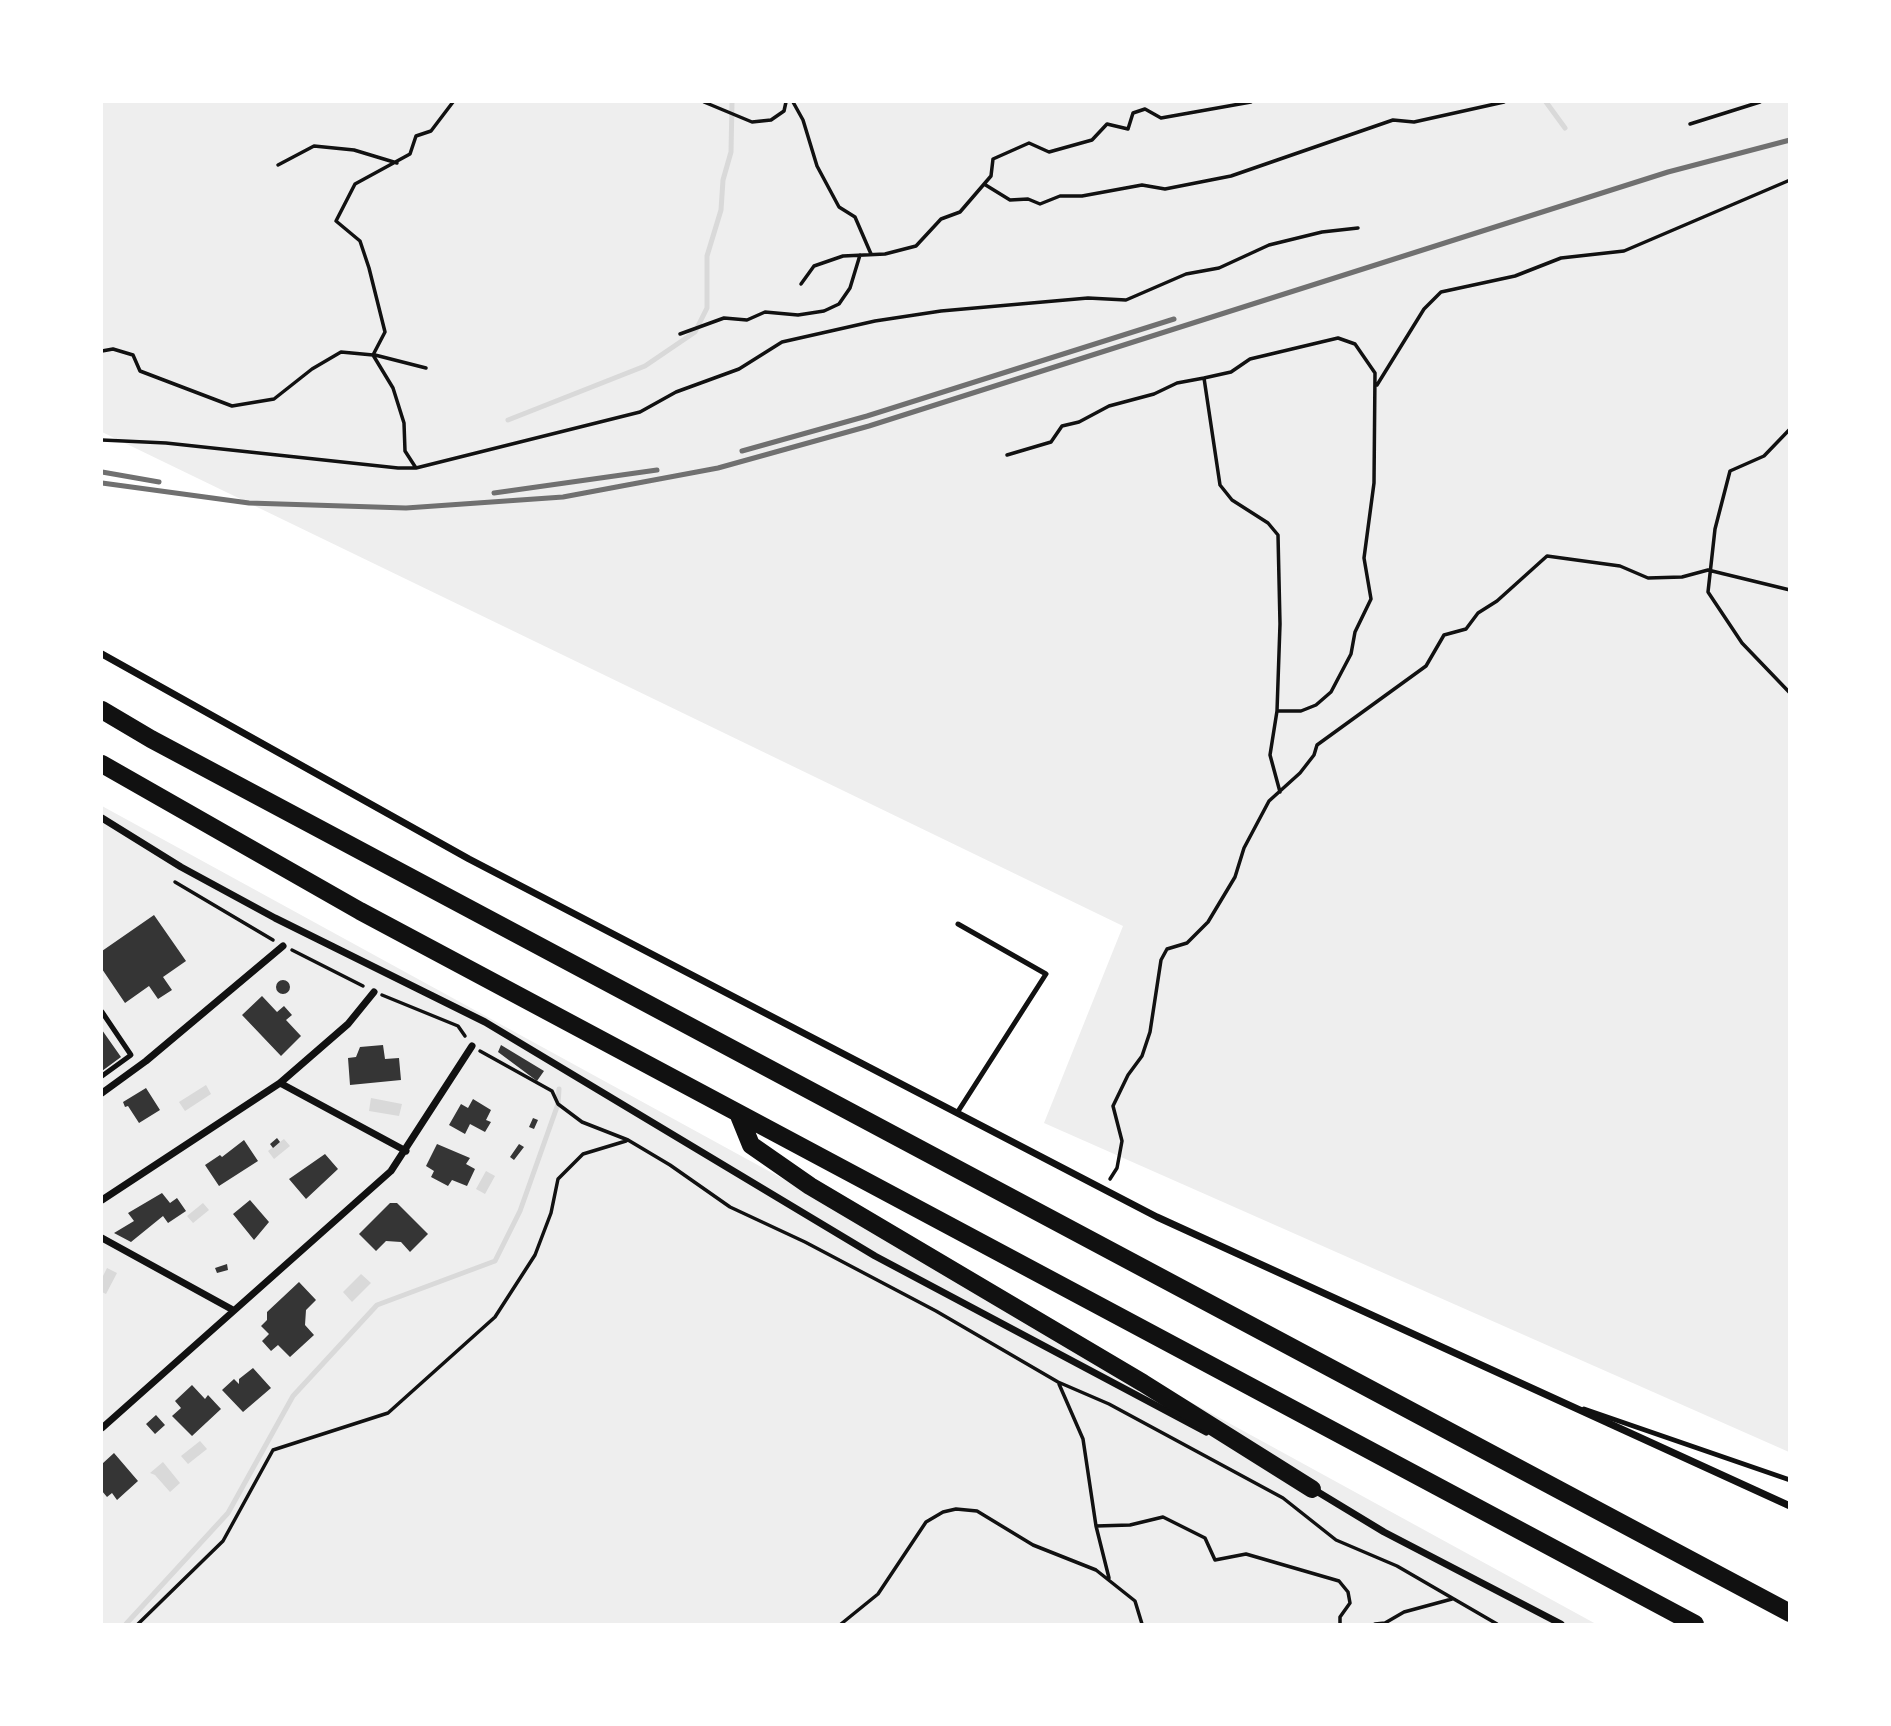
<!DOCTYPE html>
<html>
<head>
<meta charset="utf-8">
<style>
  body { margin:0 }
  #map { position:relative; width:1891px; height:1726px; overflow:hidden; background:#fff; font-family:"Fira Sans Condensed",sans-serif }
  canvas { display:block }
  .frame { position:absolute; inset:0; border:103px solid #fff; pointer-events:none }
</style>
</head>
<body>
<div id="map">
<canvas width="1891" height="1726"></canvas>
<div class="frame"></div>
</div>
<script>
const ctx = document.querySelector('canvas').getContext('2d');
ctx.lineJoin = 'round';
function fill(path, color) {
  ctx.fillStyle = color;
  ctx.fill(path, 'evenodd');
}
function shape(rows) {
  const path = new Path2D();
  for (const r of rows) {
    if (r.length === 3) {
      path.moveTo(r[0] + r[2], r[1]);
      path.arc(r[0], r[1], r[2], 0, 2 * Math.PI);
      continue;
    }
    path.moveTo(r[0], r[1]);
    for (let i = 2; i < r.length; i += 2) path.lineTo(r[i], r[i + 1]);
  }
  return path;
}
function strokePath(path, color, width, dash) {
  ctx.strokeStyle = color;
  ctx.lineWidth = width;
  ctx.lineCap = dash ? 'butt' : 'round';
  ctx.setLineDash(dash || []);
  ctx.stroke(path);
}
const green = shape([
  [102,102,1789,102,1789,1452,1044,1123,1123,926,102,432],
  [102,806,1596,1624,102,1624]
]);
const water = shape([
  [206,1085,211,1094,185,1111,179,1102],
  [371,1098,402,1104,399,1116,369,1111],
  [284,1139,290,1146,274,1159,268,1151],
  [486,1171,495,1176,485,1194,476,1189],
  [203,1203,209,1210,193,1223,187,1216],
  [107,1268,117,1273,106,1294,102,1292,102,1278],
  [361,1274,371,1283,352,1302,343,1292],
  [200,1441,207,1449,188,1464,181,1456],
  [163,1462,180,1483,170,1492,155,1475,150,1473]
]);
const stream = shape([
  [1546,102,1565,128],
  [508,420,645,366,695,332,707,308,707,256,721,210,723,180,731,152,732,102],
  [126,1624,228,1513,293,1396,377,1305,495,1261,520,1211,558,1104,559,1089]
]);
const building = shape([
  [154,915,186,961,163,977,172,990,158,999,149,986,125,1003,102,969,102,951],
  [283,987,7],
  [262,996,277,1012,284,1006,292,1015,286,1020,301,1036,281,1056,242,1015],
  [102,1030,121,1057,102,1071],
  [383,1045,385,1059,399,1058,401,1080,350,1085,348,1058,356,1057,360,1047],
  [501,1045,544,1071,537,1081,498,1052],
  [146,1088,160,1110,139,1123,128,1106,125,1107,123,1102],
  [473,1099,491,1110,486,1120,491,1122,485,1132,470,1124,465,1134,449,1125,461,1104,468,1108],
  [533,1118,538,1120,534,1129,529,1127],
  [277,1138,280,1142,273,1148,270,1144],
  [244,1140,258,1161,219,1186,205,1165,220,1155,222,1157],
  [437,1144,470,1158,466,1164,475,1169,467,1186,452,1180,448,1186,431,1177,434,1171,426,1166],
  [519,1144,524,1147,514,1160,510,1157],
  [325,1154,338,1169,306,1199,289,1179],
  [162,1193,170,1203,177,1198,186,1211,168,1223,163,1216,131,1242,114,1233,134,1221,128,1213],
  [250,1200,269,1222,254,1240,233,1214],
  [390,1203,397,1203,428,1234,410,1252,401,1242,386,1241,376,1251,359,1234],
  [227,1264,228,1270,217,1273,215,1268],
  [299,1282,316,1300,306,1310,305,1325,314,1335,290,1357,278,1345,271,1351,262,1341,269,1334,261,1326,267,1320,267,1312],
  [253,1368,271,1388,243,1412,222,1390,234,1379,239,1384,239,1379],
  [192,1385,205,1399,208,1395,221,1409,192,1436,172,1416,181,1408,175,1401],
  [156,1415,165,1425,155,1434,146,1424],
  [114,1453,138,1481,117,1500,112,1493,107,1497,102,1491,102,1464]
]);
const path = shape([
  [704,102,752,122,771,120,784,111,786,102],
  [793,102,803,120,817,166,839,207,855,217,871,254],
  [1690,124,1760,102],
  [278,165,314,146,354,150,397,163],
  [984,184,1010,200,1028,199,1040,204,1060,196,1082,196,1142,185,1165,189,1231,176,1393,120,1414,122,1504,102],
  [801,284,814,266,843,256,885,254,916,246,941,219,960,212,991,176,993,159,1029,143,1049,152,1092,140,1107,124,1128,129,1133,113,1145,109,1161,118,1251,102],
  [680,334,724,318,747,320,765,312,798,315,824,311,839,304,850,288,860,255],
  [102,351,113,349,133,355,140,371,232,406,274,399,312,369,341,352,373,355,385,332,369,268,360,241,336,221,355,184,410,154,416,136,431,131,453,102],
  [373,355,393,388,404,423,405,451,416,468],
  [375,355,426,368],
  [1377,385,1424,309,1441,292,1515,276,1561,258,1624,251,1790,180],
  [1790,429,1764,456,1730,471,1715,529,1708,592,1742,643,1790,693],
  [102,440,166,443,398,468,416,468,640,412,676,392,739,369,782,342,875,321,941,311,1088,298,1126,300,1186,274,1219,268,1269,245,1322,232,1358,228],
  [1007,455,1051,442,1062,426,1079,422,1109,406,1154,394,1177,383,1204,378],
  [1277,711,1301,711,1316,705,1331,692,1351,654,1355,632,1371,599,1364,558,1374,483,1375,373,1355,344,1338,338,1250,359,1231,372,1204,378,1220,485,1232,500,1268,523,1278,535,1280,624,1277,711,1270,755,1280,792],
  [175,882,273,940],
  [292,950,363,986],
  [382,995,458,1026,465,1036],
  [480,1051,552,1091,558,1104,582,1122,628,1140,670,1165,730,1207,805,1242,936,1311,1058,1382,1109,1404,1283,1498,1336,1540,1397,1566,1497,1624],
  [1110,1179,1117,1168,1122,1141,1113,1106,1128,1075,1142,1056,1150,1032,1161,960,1167,949,1187,943,1208,922,1235,877,1244,848,1269,801,1300,773,1314,755,1317,745,1426,666,1444,635,1466,629,1478,613,1497,601,1547,556,1620,566,1648,578,1682,577,1708,570,1790,590],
  [1059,1384,1083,1439,1096,1526,1109,1578],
  [1096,1526,1130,1525,1163,1517,1205,1538,1215,1560,1246,1554,1339,1581,1348,1592,1350,1603,1340,1617,1340,1624],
  [138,1624,223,1541,273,1450,388,1413,495,1317,535,1255,551,1213,558,1179,583,1154,626,1141],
  [841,1624,878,1594,926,1522,943,1512,956,1509,977,1511,1033,1545,1096,1570,1135,1601,1142,1624],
  [1375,1624,1385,1623,1404,1612,1452,1599]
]);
const service = shape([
  [102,1012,131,1055,102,1076],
  [957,1113,1046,974,958,924],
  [1584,1409,1790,1480]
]);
const minor = shape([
  [102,654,469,859,1157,1217,1790,1506],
  [102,818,181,867,275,918,485,1022,875,1256,1206,1432],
  [280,1083,406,1151],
  [102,1093,146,1061,283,946],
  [102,1200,280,1083,348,1024,374,992],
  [102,1238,233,1310],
  [102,1428,391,1171,472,1046],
  [1313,1489,1384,1532,1561,1624]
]);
const motorway = shape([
  [102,710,151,739,1790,1613],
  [102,764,360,911,1695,1624],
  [738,1113,751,1145,810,1186,1143,1383,1312,1489]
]);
const rail = shape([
  [742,451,867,416,1174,319],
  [102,472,159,482],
  [102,483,249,503,406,508,563,497,718,468,869,426,1668,172,1790,140],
  [494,493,657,470]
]);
fill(green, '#eee');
fill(water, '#d9d9d9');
strokePath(stream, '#d9d9d9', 5);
fill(building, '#353535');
strokePath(path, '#111', 3.5);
strokePath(service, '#111', 5);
strokePath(minor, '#111', 7);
strokePath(motorway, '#111', 18);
strokePath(rail, '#707070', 5);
</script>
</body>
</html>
